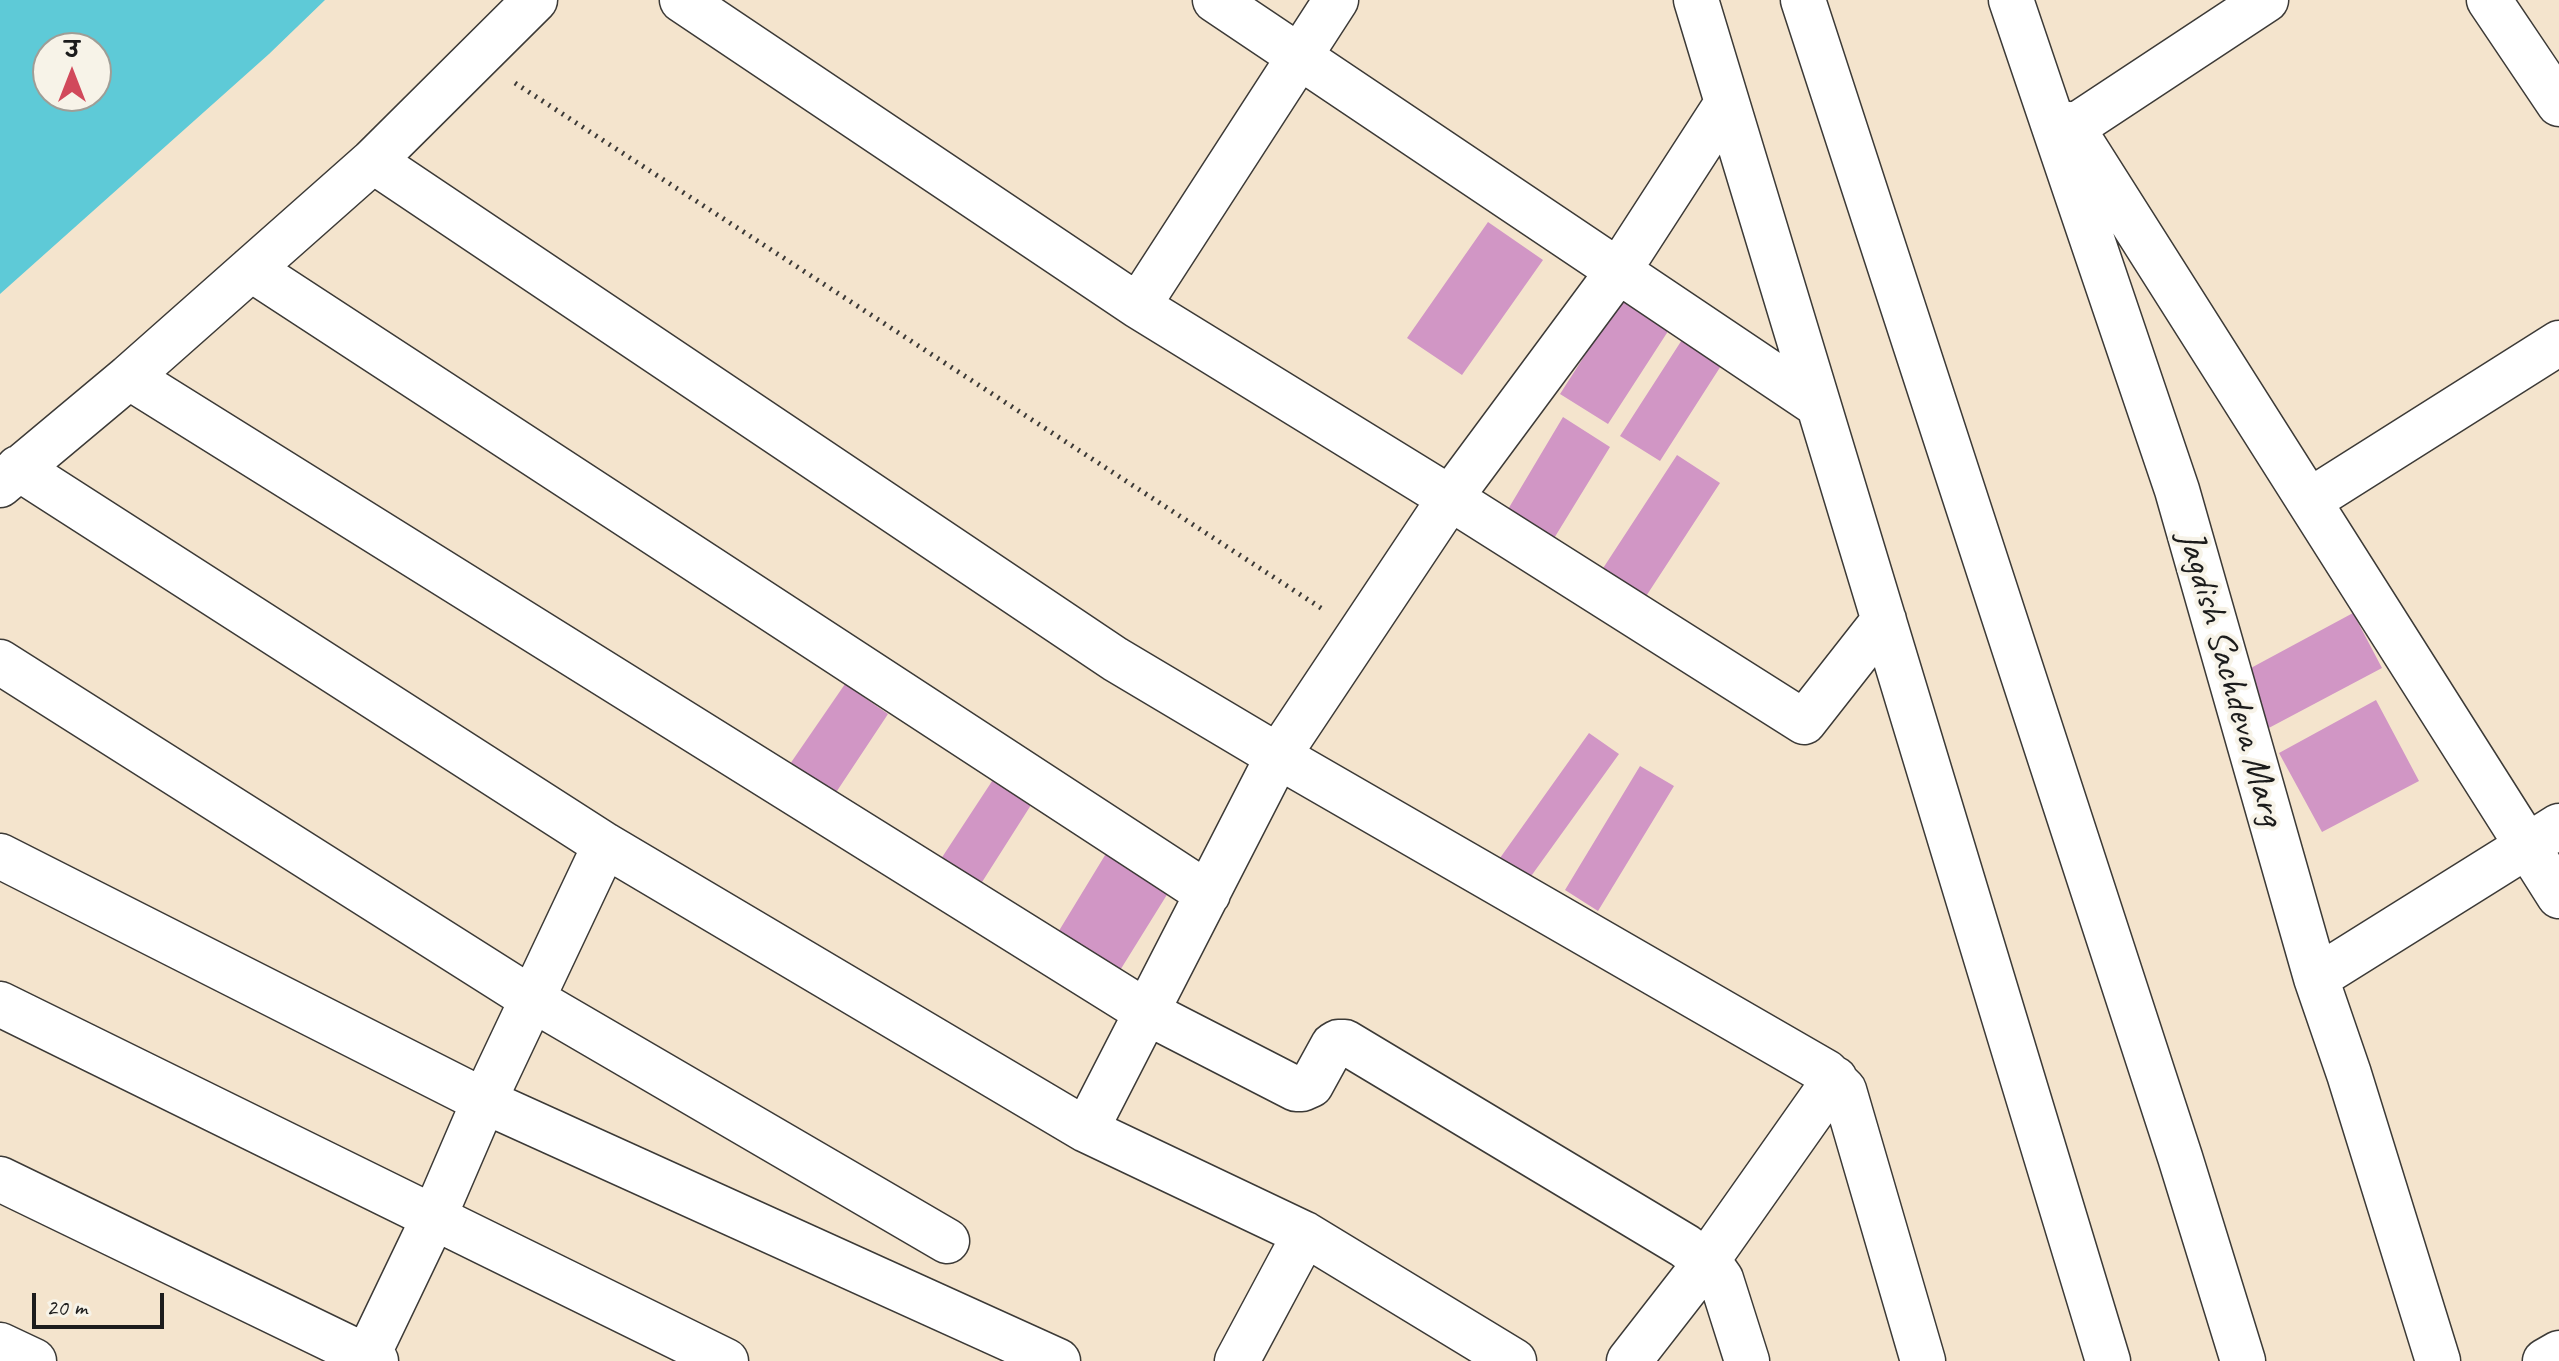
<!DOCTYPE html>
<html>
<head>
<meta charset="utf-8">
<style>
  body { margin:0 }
  #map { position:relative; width:2559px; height:1361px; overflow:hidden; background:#f4e4cd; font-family:Caveat,"Playpen Sans Deva",sans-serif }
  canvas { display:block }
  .north { position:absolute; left:32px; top:32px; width:80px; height:80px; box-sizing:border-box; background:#f7f3e8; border:2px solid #9f9d96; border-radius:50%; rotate:0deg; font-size:22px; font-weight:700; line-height:32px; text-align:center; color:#1c1c1c }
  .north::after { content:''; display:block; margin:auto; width:28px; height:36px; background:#d1495b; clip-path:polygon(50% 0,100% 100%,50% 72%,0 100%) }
  .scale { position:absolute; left:32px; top:1293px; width:132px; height:36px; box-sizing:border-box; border:4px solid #1c1c1c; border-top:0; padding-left:10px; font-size:24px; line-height:28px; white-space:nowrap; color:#1c1c1c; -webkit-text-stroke:6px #f7f3e8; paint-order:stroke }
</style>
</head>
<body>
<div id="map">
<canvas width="2559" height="1361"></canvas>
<div class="north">उ</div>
<div class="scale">20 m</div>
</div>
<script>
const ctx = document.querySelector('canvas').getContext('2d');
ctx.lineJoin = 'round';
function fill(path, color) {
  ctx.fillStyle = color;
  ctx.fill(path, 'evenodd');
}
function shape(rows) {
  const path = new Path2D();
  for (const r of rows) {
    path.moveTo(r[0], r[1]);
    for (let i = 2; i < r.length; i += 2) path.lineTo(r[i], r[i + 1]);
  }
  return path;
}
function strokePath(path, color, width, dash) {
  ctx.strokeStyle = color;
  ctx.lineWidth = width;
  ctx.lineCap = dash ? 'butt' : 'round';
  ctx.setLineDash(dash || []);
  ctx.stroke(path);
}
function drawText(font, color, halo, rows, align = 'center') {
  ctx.font = font + ' Caveat,sans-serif';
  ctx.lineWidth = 8;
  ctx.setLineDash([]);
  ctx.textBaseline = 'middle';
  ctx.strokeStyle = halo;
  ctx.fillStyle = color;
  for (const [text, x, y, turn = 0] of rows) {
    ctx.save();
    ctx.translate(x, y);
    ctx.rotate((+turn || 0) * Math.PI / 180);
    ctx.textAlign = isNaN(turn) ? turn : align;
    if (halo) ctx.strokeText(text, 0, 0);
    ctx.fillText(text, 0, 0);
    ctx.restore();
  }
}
const water = shape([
  [0,0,325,0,269,54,0,294],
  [48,48,96,48,96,96,48,96]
]);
const building = shape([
  [1488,222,1543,260,1462,375,1407,338],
  [1626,291,1674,322,1608,424,1560,394],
  [1687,332,1726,358,1660,461,1620,436],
  [1563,417,1610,447,1553,540,1507,511],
  [1677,455,1720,483,1639,607,1596,579],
  [2353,613,2382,668,2265,730,2236,676],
  [845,684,888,714,835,794,790,764],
  [2376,700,2419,781,2322,832,2279,753],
  [1589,733,1619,754,1529,879,1500,858],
  [1640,766,1674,786,1598,911,1565,890],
  [1000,769,1038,794,977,890,937,865],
  [1110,847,1173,885,1119,972,1057,934]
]);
const path = shape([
  [515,83,1324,610]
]);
const minor = shape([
  [682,0,1138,306,1450,498,1804,722,1884,620],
  [1215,0,1818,405],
  [1696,0,2108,1361],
  [1803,0,2180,1157,2243,1361],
  [2011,0,2177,490,2316,978,2349,1074,2438,1361],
  [2489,0,2559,104],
  [2070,124,2559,896],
  [2072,128,2266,0],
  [373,161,535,0],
  [251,269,1208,894],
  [1138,306,1336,0],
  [129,377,1148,1013,1296,1089,1302,1089,1311,1085,1333,1045,1338,1042,1345,1042,1685,1246,1714,1269,1721,1279,1747,1361],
  [18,468,605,845,1086,1130,1305,1234,1514,1361],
  [0,485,129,377,373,161,1115,659,1278,756,1826,1072,1844,1090,1923,1361],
  [2309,501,2559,343],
  [0,662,532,999,947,1241],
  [0,856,484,1101,1058,1361],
  [2316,978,2559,826],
  [0,1004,726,1361],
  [1086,1130,1278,756,1450,498,1619,270,1727,103],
  [0,1179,376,1361],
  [0,1345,34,1361],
  [365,1361,434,1217,484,1101,605,845],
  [1237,1361,1305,1234],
  [1629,1361,1706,1262,1835,1079],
  [2545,1361,2559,1353]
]);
const streetNames = [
  ["Jagdish Sachdeva Marg",2230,678,74]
];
fill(water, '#5ecad7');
fill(building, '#d196c5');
strokePath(minor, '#3c3a37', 47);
strokePath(path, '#3c3a37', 5, [2, 6]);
strokePath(minor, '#fff', 44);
drawText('38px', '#1c1c1c', '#f7f3e8', streetNames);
</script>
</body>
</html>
